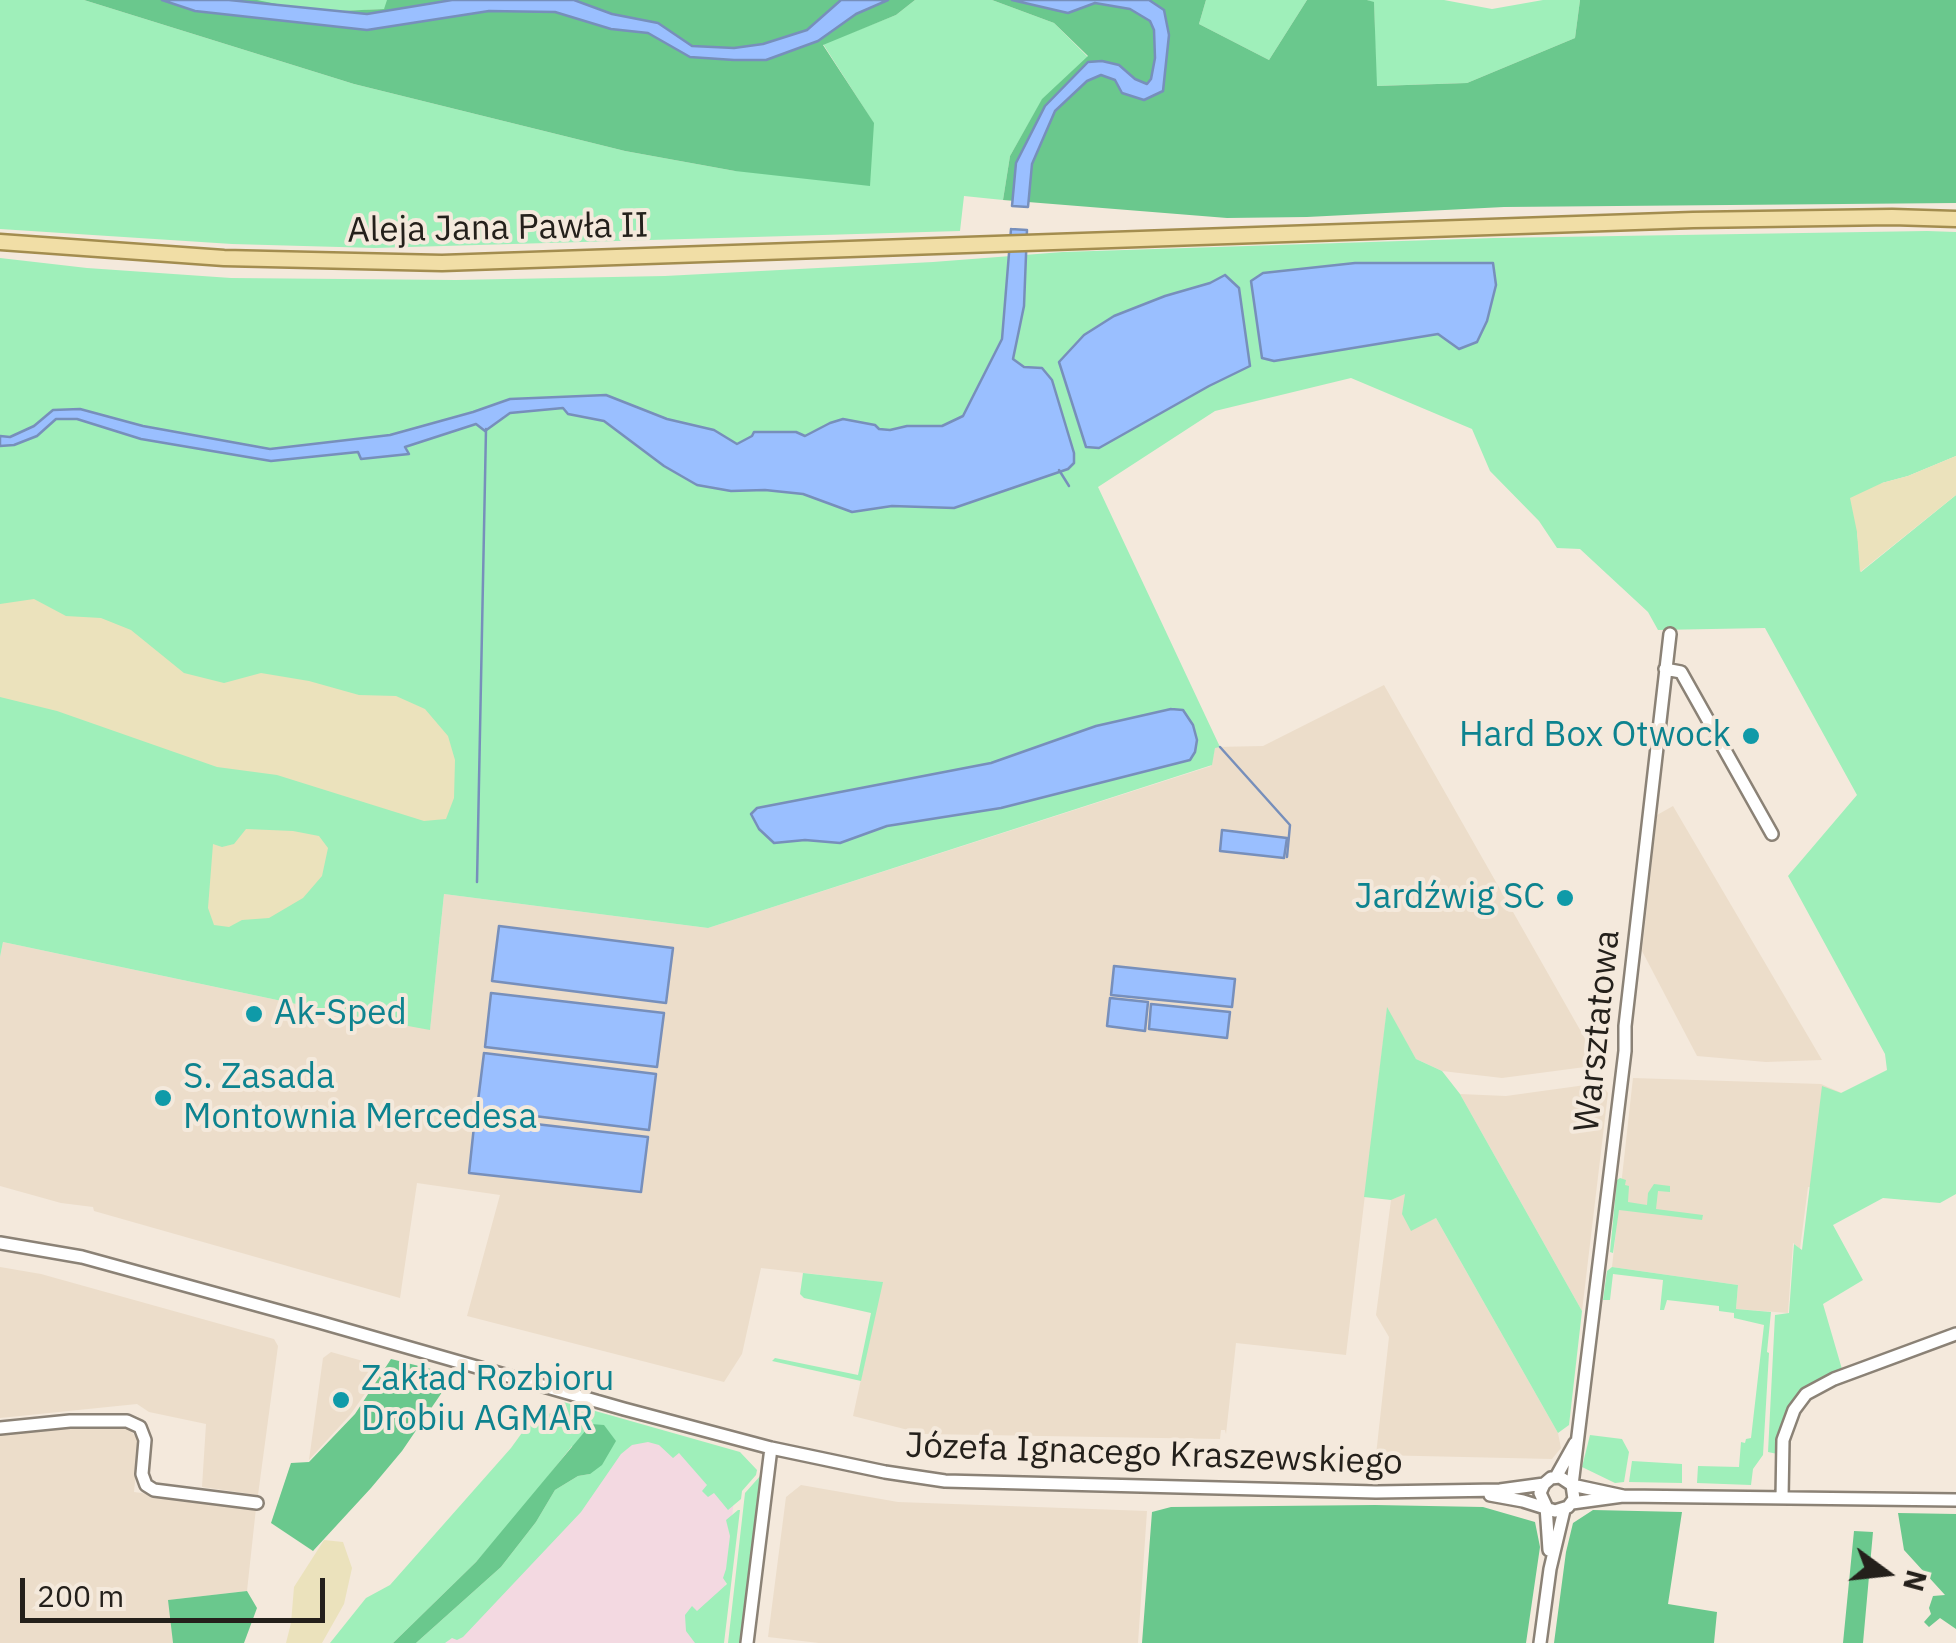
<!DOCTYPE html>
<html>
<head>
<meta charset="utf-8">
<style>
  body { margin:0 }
  #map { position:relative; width:1956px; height:1643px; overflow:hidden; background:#f4e9dc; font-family:"IBM Plex Sans",sans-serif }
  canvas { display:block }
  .north { position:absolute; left:1836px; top:1523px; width:100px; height:100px; -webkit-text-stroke:8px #f4e9dc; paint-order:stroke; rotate:105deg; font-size:28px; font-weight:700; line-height:40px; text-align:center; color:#24201b }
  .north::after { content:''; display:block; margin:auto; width:35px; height:45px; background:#24201b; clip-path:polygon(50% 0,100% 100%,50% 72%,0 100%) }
  .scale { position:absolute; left:20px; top:1578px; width:305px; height:45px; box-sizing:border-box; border:5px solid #24201b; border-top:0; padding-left:12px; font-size:30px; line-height:35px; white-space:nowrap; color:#24201b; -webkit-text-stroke:8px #f4e9dc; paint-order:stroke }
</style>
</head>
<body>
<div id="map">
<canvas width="1956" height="1643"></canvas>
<div class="north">N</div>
<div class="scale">200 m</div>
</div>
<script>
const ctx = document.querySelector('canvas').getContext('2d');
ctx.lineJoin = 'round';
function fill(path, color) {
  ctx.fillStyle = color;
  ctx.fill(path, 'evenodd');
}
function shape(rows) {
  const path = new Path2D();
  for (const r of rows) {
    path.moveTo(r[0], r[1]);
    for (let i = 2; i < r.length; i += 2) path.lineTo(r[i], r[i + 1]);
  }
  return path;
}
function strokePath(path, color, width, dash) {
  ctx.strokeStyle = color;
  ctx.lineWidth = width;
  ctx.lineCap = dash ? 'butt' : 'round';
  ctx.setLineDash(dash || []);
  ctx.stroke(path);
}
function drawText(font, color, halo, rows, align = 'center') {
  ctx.font = font + ' "IBM Plex Sans",sans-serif';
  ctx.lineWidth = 8;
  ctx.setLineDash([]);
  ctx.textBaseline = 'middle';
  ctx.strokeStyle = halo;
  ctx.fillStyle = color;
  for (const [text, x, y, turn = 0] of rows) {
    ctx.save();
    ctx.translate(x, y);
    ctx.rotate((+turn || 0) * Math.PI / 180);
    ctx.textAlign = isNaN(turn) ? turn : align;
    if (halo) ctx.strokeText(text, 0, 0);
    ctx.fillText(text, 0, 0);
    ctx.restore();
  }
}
const commercial = shape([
  [646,1433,735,1487,720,1643,445,1643,630,1435]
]);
const built = shape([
  [1384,685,1600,1065,1502,1078,1442,1071,1416,1059,1387,1009,1346,1355,1236,1343,1226,1434,1225,1430,1221,1430,1220,1439,924,1434,853,1416,882,1282,761,1268,742,1354,724,1382,467,1316,500,1195,417,1183,400,1298,94,1211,93,1207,61,1203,0,1186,0,957,3,942,348,1015,430,1029,444,894,708,928,1211,766,1215,747,1263,746],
  [1673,806,1822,1060,1766,1062,1697,1056,1642,951,1657,815],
  [1633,1078,1821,1084,1895,1116,1906,1200,1808,1187,1800,1249,1793,1243,1788,1313,1736,1309,1738,1285,1612,1267],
  [1600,1083,1608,1093,1582,1311,1460,1094,1506,1096],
  [1406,1193,1411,1230,1436,1218,1558,1433,1561,1448,1552,1459,1376,1455,1389,1337,1376,1315,1391,1200],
  [0,1267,41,1274,274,1339,278,1346,258,1495,202,1487,206,1424,149,1412,137,1404,0,1418],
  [331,1352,384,1367,350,1415,309,1460,323,1358],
  [126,1425,139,1441,134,1492,256,1508,247,1591,169,1600,173,1643,0,1643,0,1435,34,1430],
  [801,1485,898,1502,1147,1511,1138,1643,819,1643,768,1637,786,1497]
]);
const green = shape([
  [0,0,84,0,354,84,625,151,735,171,873,122,823,44,896,15,915,0,992,0,1054,23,1088,57,1042,100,1010,156,1003,200,964,196,960,231,375,248,232,244,0,229],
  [253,0,392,0,384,9,306,13],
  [1206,0,1307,0,1269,60,1199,24],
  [1367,0,1444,0,1492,9,1543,0,1580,0,1575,38,1467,83,1376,86,1374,3],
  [1927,231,1956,232,1956,456,1908,476,1882,483,1857,531,1861,572,1956,495,1956,1194,1940,1203,1883,1198,1833,1225,1863,1280,1823,1304,1844,1376,1806,1394,1782,1455,1768,1452,1775,1315,1789,1313,1794,1244,1802,1250,1822,1086,1841,1093,1887,1070,1885,1054,1788,876,1857,795,1765,628,1658,630,1648,612,1580,549,1557,548,1539,521,1490,471,1472,429,1351,378,1215,411,1098,487,1220,747,1215,748,1212,765,708,928,444,894,430,1030,348,1015,3,942,0,957,0,258,87,268,231,278,456,280,665,276,933,262,1063,252,1494,238],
  [1387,1007,1416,1059,1442,1071,1460,1094,1582,1311,1569,1425,1558,1433,1436,1218,1411,1231,1402,1214,1405,1194,1391,1200,1364,1197],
  [1620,1178,1626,1180,1625,1185,1629,1186,1628,1202,1647,1205,1648,1193,1654,1184,1670,1186,1670,1192,1658,1191,1656,1209,1703,1215,1702,1220,1619,1210,1613,1253,1610,1252,1617,1180],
  [1612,1267,1738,1285,1736,1309,1771,1312,1767,1352,1769,1353,1763,1455,1753,1469,1751,1485,1697,1483,1698,1466,1739,1467,1741,1442,1745,1443,1746,1439,1751,1438,1764,1325,1734,1318,1734,1313,1719,1311,1719,1306,1667,1300,1664,1310,1660,1310,1663,1280,1613,1274,1610,1300,1603,1300,1607,1271],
  [803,1273,883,1282,861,1381,772,1361,775,1358,858,1375,871,1313,804,1298,800,1294],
  [560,1401,740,1452,757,1470,756,1475,742,1491,741,1499,728,1510,714,1493,708,1497,702,1491,707,1485,679,1453,673,1458,659,1445,648,1442,632,1445,621,1454,581,1512,463,1637,457,1640,452,1638,445,1643,416,1643,501,1567,536,1522,555,1490,578,1476,590,1474,572,1446,520,1512,476,1562,393,1643,330,1643,366,1598,390,1585,511,1448,537,1412,555,1414],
  [1590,1435,1622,1439,1629,1452,1624,1482,1615,1483,1582,1467],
  [1632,1461,1682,1464,1682,1483,1629,1482],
  [761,1475,763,1477,742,1640,741,1643,728,1643,745,1493],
  [738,1510,740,1510,724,1643,695,1643,686,1631,685,1615,692,1606,697,1611,727,1584,723,1578,726,1569,730,1536,726,1520]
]);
const forest = shape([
  [84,0,257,0,317,12,384,9,387,0,915,0,896,15,823,45,874,123,870,186,735,171,625,151,354,84],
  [992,0,1206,0,1199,24,1269,60,1307,0,1367,0,1374,2,1377,86,1467,83,1575,38,1580,0,1956,0,1956,203,1504,207,1307,217,1227,218,1003,200,1010,156,1042,99,1088,56,1054,23],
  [391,1359,439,1371,437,1383,447,1385,402,1451,371,1488,313,1551,271,1523,291,1463,309,1462,355,1414],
  [591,1424,604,1425,616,1441,602,1465,590,1474,578,1476,555,1490,536,1522,501,1567,416,1643,393,1643,476,1562],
  [1375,1505,1483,1507,1535,1522,1540,1547,1526,1643,1142,1643,1152,1512,1171,1507],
  [1593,1510,1682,1512,1668,1604,1717,1612,1714,1643,1554,1643,1566,1552,1573,1523],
  [1898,1513,1956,1514,1956,1629,1940,1618,1929,1627,1924,1622,1931,1614,1929,1608,1933,1596,1945,1595,1904,1550],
  [1854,1531,1873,1532,1863,1643,1843,1643],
  [247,1591,257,1608,244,1643,173,1643,168,1600]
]);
const sand = shape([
  [1956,456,1956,495,1860,572,1857,532,1850,498,1882,483,1908,476],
  [34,599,66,616,101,618,131,630,184,673,224,683,261,673,309,681,359,695,396,696,425,709,448,736,455,760,454,798,446,819,424,821,277,775,217,767,57,711,0,697,0,604],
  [246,829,293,831,319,836,328,848,322,876,303,898,269,918,242,920,229,927,214,925,208,908,213,844,222,847,234,844],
  [324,1540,343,1542,352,1568,344,1604,322,1643,286,1643,291,1623,294,1587]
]);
const water = shape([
  [162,0,229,0,367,14,452,0,574,0,612,14,658,23,692,46,734,48,763,44,807,30,841,0,888,0,856,14,818,41,766,60,734,60,690,57,648,33,611,29,555,12,489,11,367,30,195,11,162,0],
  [1012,0,1149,0,1164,10,1169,35,1163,91,1144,100,1122,93,1115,80,1101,75,1087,81,1055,111,1032,164,1028,207,1012,206,1016,163,1045,106,1088,62,1102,61,1119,65,1135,79,1147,84,1151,79,1155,58,1154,30,1150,21,1130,9,1095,3,1068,13,1012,0],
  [1011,229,1027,230,1024,306,1013,359,1024,367,1042,368,1052,380,1074,453,1074,463,1068,469,954,508,892,506,852,512,803,494,765,490,731,491,697,485,664,466,604,421,568,414,563,408,510,413,485,431,476,424,405,447,409,454,361,459,358,452,271,461,141,439,77,419,56,419,37,436,14,445,0,446,0,436,10,437,34,426,53,410,80,409,143,426,270,449,390,435,473,412,510,399,606,395,667,419,714,430,737,444,752,436,754,432,796,432,805,436,830,423,843,419,875,425,879,429,890,430,907,426,942,426,963,416,1002,339,1011,229],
  [1355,263,1493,263,1496,285,1487,321,1477,342,1459,349,1438,334,1274,361,1262,358,1251,281,1263,273,1355,263],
  [1225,275,1239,288,1250,366,1209,386,1099,448,1086,447,1059,362,1084,335,1114,316,1165,296,1210,283,1225,275],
  [1171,709,1183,710,1193,725,1197,740,1195,752,1190,760,1001,808,887,826,840,843,805,840,774,843,759,829,751,814,757,808,991,763,1096,726,1171,709],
  [1222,830,1287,838,1284,858,1220,851,1222,830],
  [499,926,673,948,666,1003,492,981,499,926],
  [1114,966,1235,979,1232,1007,1111,995,1114,966],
  [491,993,664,1013,657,1067,485,1047,491,993],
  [1110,998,1148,1002,1145,1031,1107,1026,1110,998],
  [1151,1004,1230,1012,1227,1038,1149,1029,1151,1004],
  [484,1053,656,1074,649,1130,477,1109,484,1053],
  [475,1117,648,1137,641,1192,469,1173,475,1117]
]);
const stream = shape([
  [1059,470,1069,486],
  [1220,747,1290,825,1287,857],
  [477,882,486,429]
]);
const minor = shape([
  [1665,669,1681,672,1772,834],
  [0,1243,82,1257,319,1322,624,1409,771,1448,885,1472,945,1481,1376,1492,1500,1490,1544,1484,1551,1478,1560,1477,1572,1485,1623,1496],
  [0,1428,70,1421,127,1421,140,1427,145,1440,142,1474,146,1485,154,1490,257,1503],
  [1556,1477,1575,1443],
  [1544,1484,1540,1493,1546,1506,1549,1550],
  [1490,1495,1523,1501,1555,1511,1568,1507,1574,1499,1572,1485,1625,1051,1625,1026,1670,634],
  [1782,1498,1783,1440,1794,1410,1806,1394,1834,1379,1956,1334],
  [1572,1503,1623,1496,1956,1500],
  [747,1643,771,1448],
  [1540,1643,1550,1569,1564,1510]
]);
const major = shape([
  [0,242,224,258,442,263,1693,220,1892,217,1956,219]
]);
const markers = [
  [1751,736,10,"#0f9aa8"],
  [1565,898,10,"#0f9aa8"],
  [254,1014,10,"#0f9aa8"],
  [163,1098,10,"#0f9aa8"],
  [341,1400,10,"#0f9aa8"]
];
const streetNames = [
  ["Aleja Jana Pawła II",498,229,-1],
  ["Warsztatowa",1598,1031,-84],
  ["Józefa Ignacego Kraszewskiego",1154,1455,2]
];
const cultureNames = [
  ["Hard Box Otwock",1731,736,"right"],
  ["Jardźwig SC",1545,898,"right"],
  ["Ak-Sped",274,1014],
  ["S. Zasada",183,1078],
  ["Montownia Mercedesa",183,1118],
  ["Zakład Rozbioru",361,1380],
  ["Drobiu AGMAR",361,1420]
];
fill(commercial, '#f3d9e1');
fill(built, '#ecddca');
fill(green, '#9fefba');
fill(forest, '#6ac88d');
fill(sand, '#ebe2bc');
fill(water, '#9abfff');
strokePath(water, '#778fbb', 2.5);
strokePath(stream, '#778fbb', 2.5);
strokePath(minor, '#8b8276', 16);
strokePath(major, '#a38d4f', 19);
strokePath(minor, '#fff', 11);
strokePath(major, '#f1dea6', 14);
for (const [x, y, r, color] of markers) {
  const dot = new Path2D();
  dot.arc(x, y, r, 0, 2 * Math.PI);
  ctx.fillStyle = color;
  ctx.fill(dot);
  strokePath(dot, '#f4e9dc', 4);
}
drawText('35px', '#24201b', '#f4e9dc', streetNames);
drawText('35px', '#0d838f', '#f4e9dc', cultureNames, 'left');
</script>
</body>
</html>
